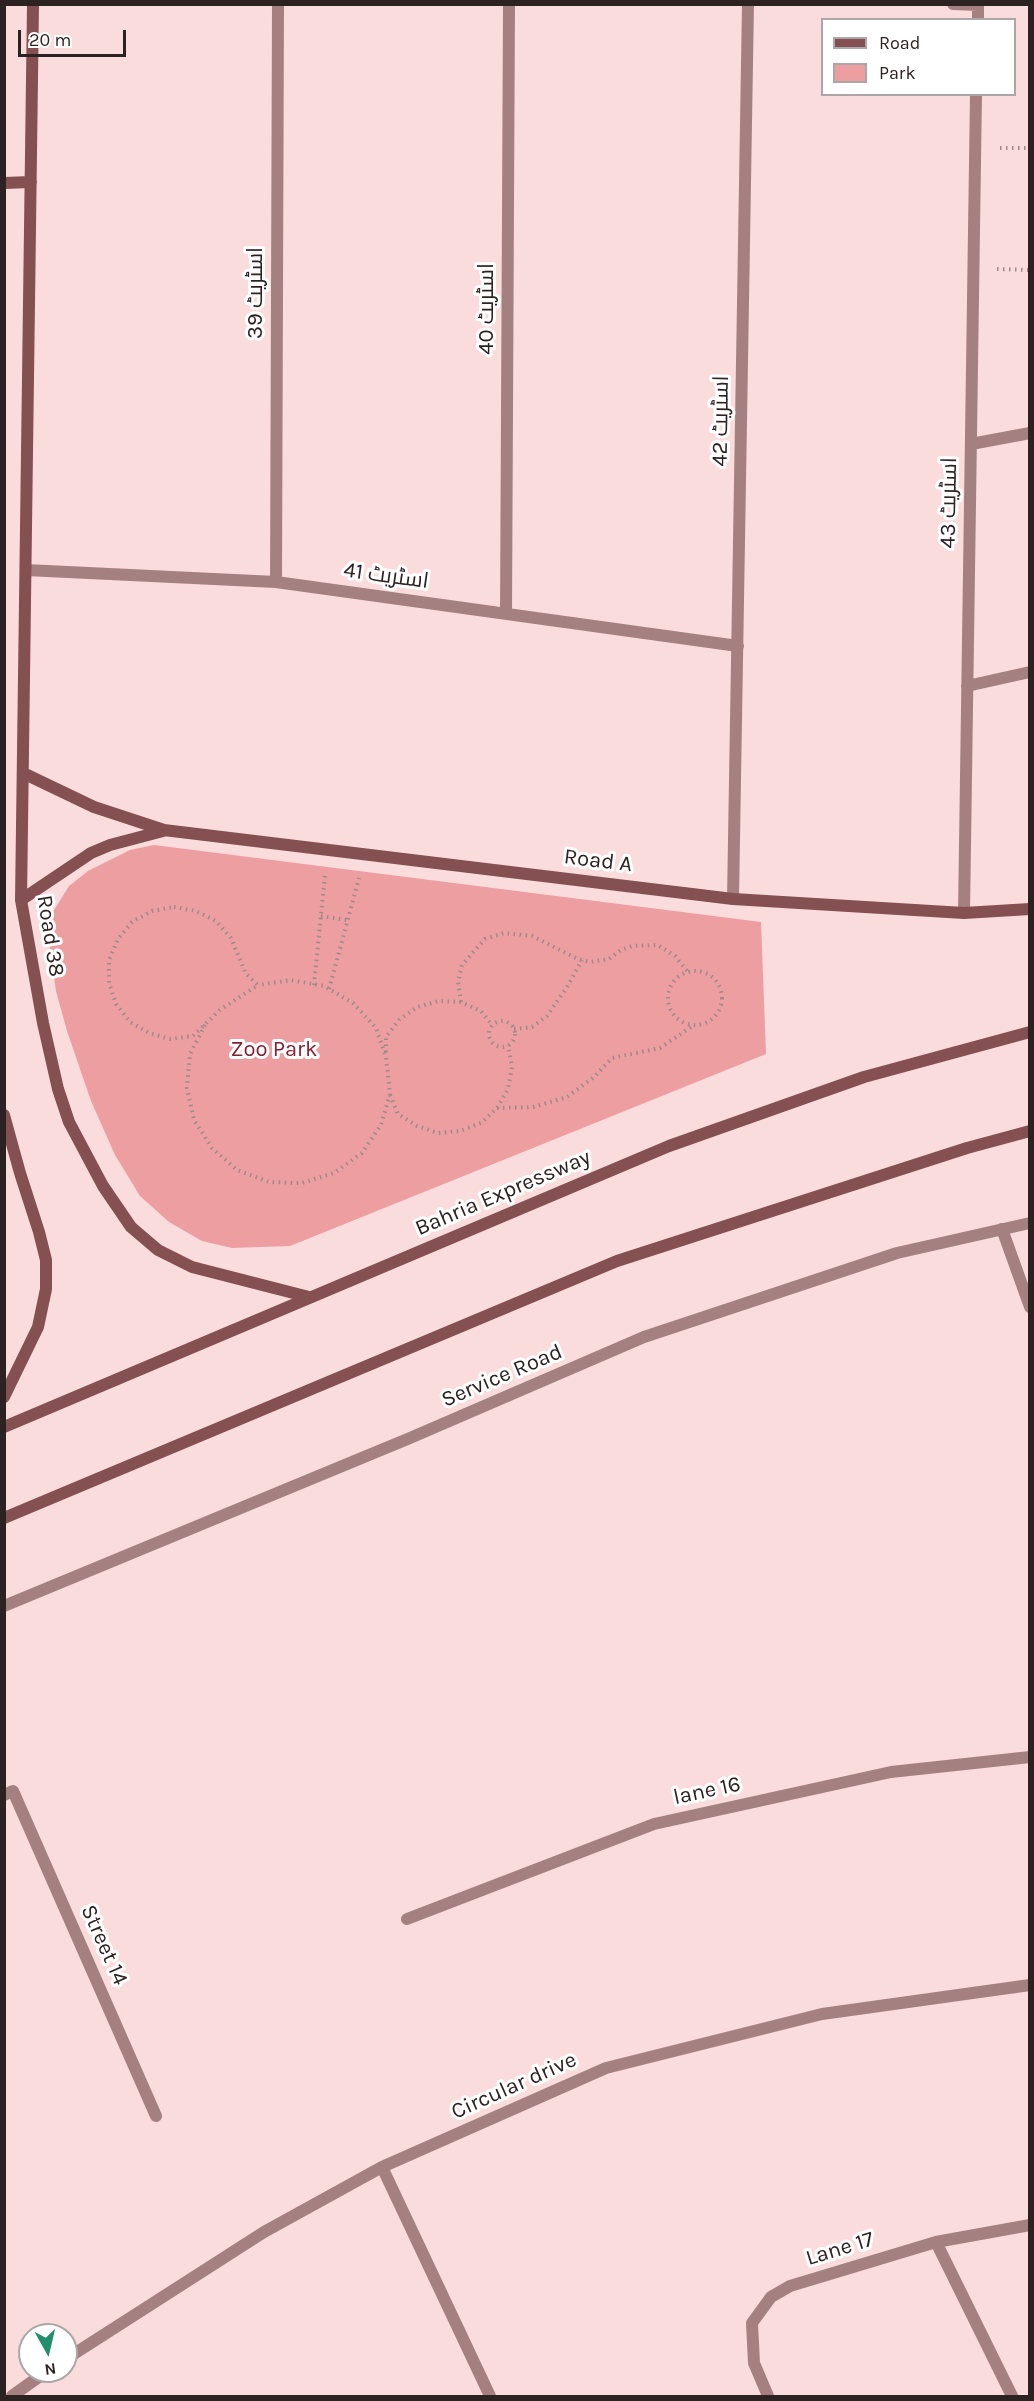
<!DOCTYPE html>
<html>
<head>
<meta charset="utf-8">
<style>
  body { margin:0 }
  #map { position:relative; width:1034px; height:2401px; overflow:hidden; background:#fbdcdc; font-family:Karla,sans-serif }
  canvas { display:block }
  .frame { position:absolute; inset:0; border:6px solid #2d2222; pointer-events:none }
  .legend { position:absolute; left:821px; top:18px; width:195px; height:78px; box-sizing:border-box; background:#fff; border:2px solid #aba7a7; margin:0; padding:8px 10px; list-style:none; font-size:18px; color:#2d2222 }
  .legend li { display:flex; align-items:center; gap:12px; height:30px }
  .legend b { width:30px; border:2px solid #aba7a7 }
  .north { position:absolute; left:18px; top:2323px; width:60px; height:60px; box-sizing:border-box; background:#fff; border:2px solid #aba7a7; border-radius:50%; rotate:172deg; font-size:16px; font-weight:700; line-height:24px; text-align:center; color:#2d2222 }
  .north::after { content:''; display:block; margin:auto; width:21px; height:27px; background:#228e6c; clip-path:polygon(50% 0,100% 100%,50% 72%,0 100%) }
  .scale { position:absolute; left:18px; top:30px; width:108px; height:27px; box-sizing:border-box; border:3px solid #2d2222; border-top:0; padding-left:8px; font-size:18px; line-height:21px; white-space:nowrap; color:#2d2222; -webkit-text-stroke:4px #fff; paint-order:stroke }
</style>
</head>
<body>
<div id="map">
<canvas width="1034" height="2401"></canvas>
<div class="frame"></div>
<ul class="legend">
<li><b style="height:8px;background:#845052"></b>Road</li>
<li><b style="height:16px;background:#ed9ea1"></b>Park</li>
</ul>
<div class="north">N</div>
<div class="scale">20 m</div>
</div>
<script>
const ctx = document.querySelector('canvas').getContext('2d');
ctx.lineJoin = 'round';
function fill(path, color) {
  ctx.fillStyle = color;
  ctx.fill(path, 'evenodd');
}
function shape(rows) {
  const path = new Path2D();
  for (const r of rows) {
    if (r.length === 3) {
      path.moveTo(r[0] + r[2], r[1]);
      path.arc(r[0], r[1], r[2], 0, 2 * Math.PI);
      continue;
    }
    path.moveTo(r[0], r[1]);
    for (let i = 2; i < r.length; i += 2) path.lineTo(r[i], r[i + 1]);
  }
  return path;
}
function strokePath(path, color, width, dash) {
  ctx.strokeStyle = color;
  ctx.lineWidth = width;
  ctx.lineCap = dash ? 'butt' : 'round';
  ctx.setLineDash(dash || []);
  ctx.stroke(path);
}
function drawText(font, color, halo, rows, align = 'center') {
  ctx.font = font + ' Karla,Cairo,sans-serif';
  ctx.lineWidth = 6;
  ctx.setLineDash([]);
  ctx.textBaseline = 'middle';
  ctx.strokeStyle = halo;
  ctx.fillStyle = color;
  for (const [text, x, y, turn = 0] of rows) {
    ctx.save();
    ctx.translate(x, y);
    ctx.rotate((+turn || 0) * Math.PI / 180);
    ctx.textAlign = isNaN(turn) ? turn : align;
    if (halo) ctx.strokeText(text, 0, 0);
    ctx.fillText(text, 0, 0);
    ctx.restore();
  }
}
const green = shape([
  [154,845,761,922,766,1054,290,1246,232,1248,202,1241,169,1222,140,1196,115,1155,91,1101,67,1031,56,991,50,951,49,918,69,886,88,871,130,850]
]);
const path = shape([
  [1000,148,1030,148],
  [997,269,1030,270],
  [174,907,196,911,216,921,231,938,246,974,258,985,220,1010,193,1036,170,1039,149,1033,130,1022,116,1004,109,983,109,960,118,939,132,922,152,911,174,907],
  [321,916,347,920],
  [695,998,27],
  [314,985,325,875],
  [329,989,359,878],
  [461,1002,458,982,462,965,485,939,504,933,532,936,578,959,590,962,609,959,621,950,632,946,658,945,675,956,688,972],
  [502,1034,13],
  [205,1025,190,1054,187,1088,194,1120,212,1148,237,1170,269,1182,302,1183,334,1173,362,1153,381,1125,390,1094,386,1057,376,1028,353,1003,324,986,291,980,258,985],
  [514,1029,532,1027,547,1016,567,987,582,960],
  [386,1052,386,1037,399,1020,417,1007,439,1001,461,1002,481,1011,492,1025],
  [390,1095,398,1114,417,1126,438,1133,460,1131,481,1123,497,1108,508,1089,512,1067,508,1045],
  [497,1108,533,1107,567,1097,594,1077,612,1058,660,1048,694,1025]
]);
const service = shape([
  [4,1606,410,1438,644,1337,897,1253,1030,1223]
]);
const minor = shape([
  [953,4,978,5],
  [978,20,978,4],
  [971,444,1030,433],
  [26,570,276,582,738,646],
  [276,582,278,4],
  [506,613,509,4],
  [967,686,1030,672],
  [733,899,748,4],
  [964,913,976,94],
  [1002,1229,1030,1307],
  [4,1795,13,1791,156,2116],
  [407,1919,654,1824,891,1772,1030,1757],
  [382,2167,490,2396],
  [936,2242,1012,2396],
  [66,2359,264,2232,382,2167,606,2068,822,2014,1030,1985],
  [12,2396,47,2371],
  [768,2396,754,2363,752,2323,771,2297,790,2286,936,2242,1030,2225]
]);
const secondary = shape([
  [33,4,21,900,43,1023,58,1089,69,1122,103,1186,131,1227,158,1250,192,1267,309,1297],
  [4,183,31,182],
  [23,773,94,807,164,830,733,899,964,913,1030,909],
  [21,900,91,853,110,845,163,831],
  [4,1115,20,1173,39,1232,46,1260,46,1289,38,1327,4,1397],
  [4,1427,669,1146,864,1077,1030,1032],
  [4,1518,617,1261,967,1148,1030,1131]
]);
const streetNames = [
  ["اسٹریٹ 39",256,293,-90],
  ["اسٹریٹ 40",487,309,-90],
  ["اسٹریٹ 42",721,421,-89],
  ["اسٹریٹ 43",949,503,-89],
  ["اسٹریٹ 41",386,576,8],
  ["Road A",598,861,7],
  ["Road 38",50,936,81],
  ["Bahria Expressway",503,1193,-23],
  ["Service Road",502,1376,-23],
  ["lane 16",707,1791,-12],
  ["Street 14",104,1945,66],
  ["Circular drive",514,2086,-24],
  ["Lane 17",840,2249,-17]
];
const parkNames = [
  ["Zoo Park",274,1050]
];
fill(green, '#ed9ea1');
strokePath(path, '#9f8989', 4, [1.5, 4.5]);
strokePath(service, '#a58081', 12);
strokePath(minor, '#a58081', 12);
strokePath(secondary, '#845052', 12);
drawText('22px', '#2d2222', '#fff', streetNames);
drawText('22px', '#842130', '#fff', parkNames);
</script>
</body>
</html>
